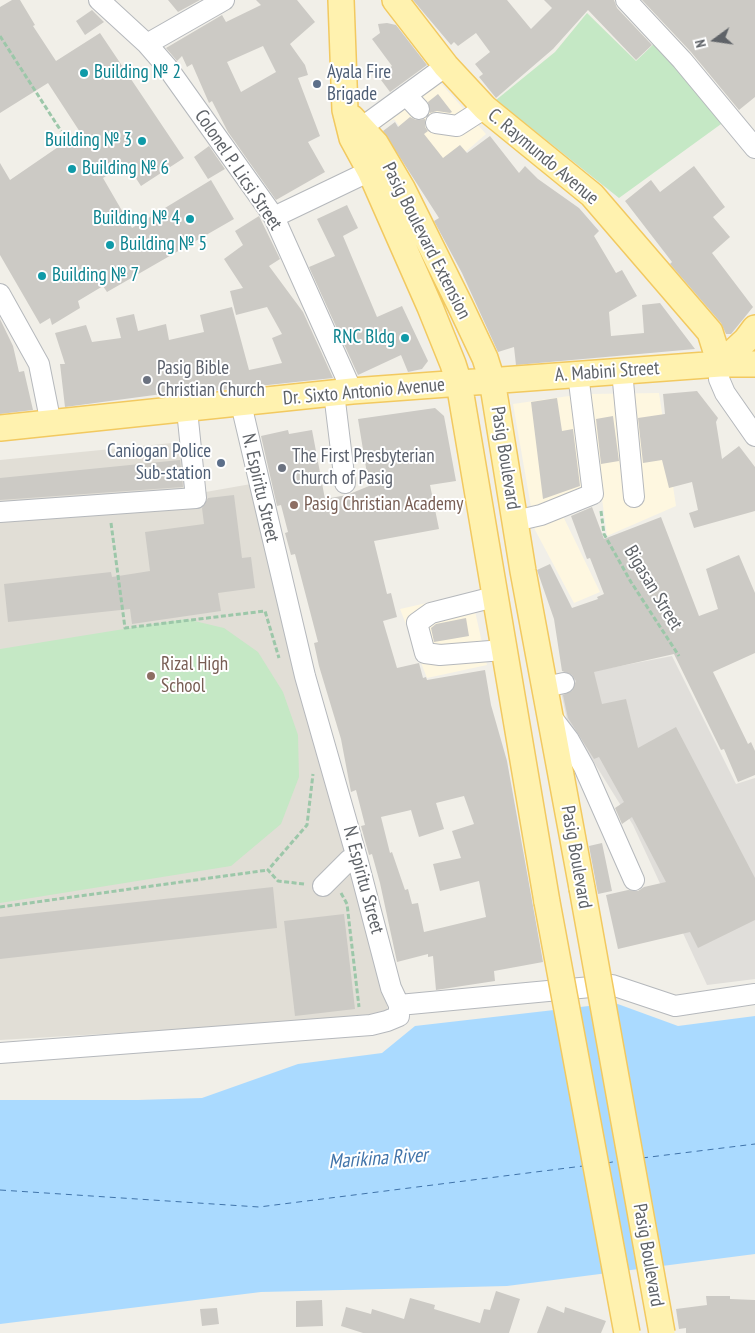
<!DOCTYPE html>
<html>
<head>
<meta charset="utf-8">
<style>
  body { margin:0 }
  #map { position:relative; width:755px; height:1333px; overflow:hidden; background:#f1efe8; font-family:"PT Sans Narrow",sans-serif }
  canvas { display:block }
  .north { position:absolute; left:690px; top:15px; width:50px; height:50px; -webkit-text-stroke:4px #fff; paint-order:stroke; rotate:256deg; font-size:14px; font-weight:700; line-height:20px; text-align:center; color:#5f6368 }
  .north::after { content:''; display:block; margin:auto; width:18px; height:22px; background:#5f6368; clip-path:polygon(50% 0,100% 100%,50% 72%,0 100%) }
</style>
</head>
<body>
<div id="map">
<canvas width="755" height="1333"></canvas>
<div class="north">N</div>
</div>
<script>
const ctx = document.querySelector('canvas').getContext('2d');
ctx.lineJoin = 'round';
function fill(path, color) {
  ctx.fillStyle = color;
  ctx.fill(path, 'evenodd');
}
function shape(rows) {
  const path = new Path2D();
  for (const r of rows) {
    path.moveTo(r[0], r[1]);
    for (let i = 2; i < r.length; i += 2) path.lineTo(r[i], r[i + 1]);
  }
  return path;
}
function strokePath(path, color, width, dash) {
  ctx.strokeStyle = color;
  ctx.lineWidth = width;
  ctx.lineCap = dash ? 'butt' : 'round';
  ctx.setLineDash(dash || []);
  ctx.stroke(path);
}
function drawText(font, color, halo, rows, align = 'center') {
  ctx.font = font + ' "PT Sans Narrow",sans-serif';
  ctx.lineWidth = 4;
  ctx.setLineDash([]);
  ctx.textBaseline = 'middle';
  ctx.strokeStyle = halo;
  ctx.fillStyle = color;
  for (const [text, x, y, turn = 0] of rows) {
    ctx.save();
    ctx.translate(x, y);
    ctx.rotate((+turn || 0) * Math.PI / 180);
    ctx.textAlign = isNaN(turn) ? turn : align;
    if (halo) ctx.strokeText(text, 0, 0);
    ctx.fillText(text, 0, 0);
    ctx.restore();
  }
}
const commercial = shape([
  [429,70,486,134,437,177,394,119,378,129,366,115],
  [659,393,676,506,607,536,588,394],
  [583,394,598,496,560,510,600,592,574,603,535,530,513,404],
  [471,593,487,665,427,678,400,609]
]);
const industrial = shape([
  [672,656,736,784,755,778,755,979,707,985,633,825,567,719,558,678]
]);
const education = shape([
  [192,441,200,493,251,484,390,1017,0,1040,0,460]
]);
const green = shape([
  [587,13,636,61,659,39,728,119,619,198,496,100,555,52],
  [186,619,224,628,258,652,283,692,298,735,299,777,281,824,231,866,0,903,0,649]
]);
const water = shape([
  [615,1003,678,1026,755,1016,755,1254,507,1286,261,1292,0,1324,0,1100,138,1100,202,1098,298,1064,382,1053,415,1026]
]);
const ferry = shape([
  [642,1158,755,1144],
  [607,1163,618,1161],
  [0,1190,259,1207,583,1166]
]);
const building = shape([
  [12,0,20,0,35,25,33,26,56,61,100,33,184,158,141,186,126,163,103,178,132,228,211,180,234,219,107,292,103,286,78,301,80,308,52,325,50,318,40,324,0,255,0,163,10,180,80,132,48,83,0,113,0,7],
  [168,0,200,0,178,12],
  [256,0,297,0,315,22,290,44,305,65,308,75,298,78,320,136,308,142,325,172,276,200,228,132,212,101,209,103,192,64,187,67,182,56,177,61,166,48,222,15,226,22,261,5],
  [263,46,276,72,241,92,227,62],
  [413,0,507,0,531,29,552,8,544,0,614,0,617,8,652,45,636,60,588,10,553,49,496,98,479,77,483,74,475,64,490,52,476,33,458,46,454,42,451,45],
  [642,0,755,0,755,97,739,110,691,52],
  [92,10,104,22,85,35,76,21],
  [387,23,396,25,427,65,390,92,378,76,392,66,372,39,380,33,378,24],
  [438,94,452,112,450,113,437,111,430,113,428,102],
  [410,117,416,120,425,119,425,127,428,131,424,134,443,158,460,145,467,153,490,136,519,173,525,166,538,179,579,208,599,231,594,236,616,273,622,270,637,296,609,312,611,336,644,333,642,305,660,303,695,349,516,365,514,347,498,352,462,273,434,221,439,218,383,131,395,122,398,127],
  [209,146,225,169,208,179,194,157],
  [694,166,725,207,713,217,730,237,712,253,753,307,731,334,726,334,721,323,670,264,672,262,625,201,651,180,660,192],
  [347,205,358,228,343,236,377,317,402,306,428,361,422,369,408,372,401,355,358,375,309,267,335,256,317,219],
  [259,216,280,259,269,266,303,312,333,378,184,394,163,396,162,394,65,407,60,364,65,364,55,333,86,325,92,342,121,338,116,318,134,314,138,331,166,324,169,340,204,332,200,315,232,307,249,370,282,363,272,338,282,334,267,307,236,315,230,291,243,288,224,259,243,245,235,231],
  [0,319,13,346,19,372,24,371,33,410,0,414],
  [697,391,718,418,716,422,722,459,739,446,755,467,755,511,694,528,689,513,698,510,692,482,669,488,662,460,643,463,638,418,665,414,663,394],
  [557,398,562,431,573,429,580,486,543,499,531,402],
  [435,408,444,416,456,481,430,485,439,529,374,541,387,594,391,593,397,617,383,621,397,668,419,663,423,678,426,677,427,680,485,670,491,705,507,761,543,962,494,971,495,981,436,990,433,956,428,957,428,954,397,962,380,883,372,854,369,855,361,826,365,825,356,790,351,792,341,739,319,666,314,643,318,642,295,554,291,555,285,533,288,532,281,505,277,506,261,436,288,430,289,434,312,430,325,499,347,495,369,486,358,419],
  [464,796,474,824,452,831,461,858,433,864,440,891,479,881,486,917,424,932,418,903,412,904,408,889,405,890,392,852,390,853,381,817,411,810,419,837,444,829,436,803],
  [613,416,619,461,601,464,596,419],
  [180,460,183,487,0,500,0,478],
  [234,495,242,558,251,557,255,588,218,593,221,611,132,624,130,609,8,622,4,584,111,572,112,577,150,571,145,532,204,524,202,508,208,498],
  [592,507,604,539,661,517,699,616,718,609,706,569,739,555,755,593,755,653,713,672,748,744,751,742,755,751,755,775,738,782,724,749,721,750,674,654,594,672,602,704,626,699,638,748,676,727,755,878,755,920,698,948,690,932,618,949,606,895,628,890,638,891,644,887,666,882,632,817,622,824,615,808,624,802,599,757,594,759,568,718,563,695,572,691,576,681,572,675,562,671,554,619,537,570,550,564,572,608,598,599,597,597,604,594,590,558,587,559,571,516],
  [466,618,469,636,434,642,431,628,436,624],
  [602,843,612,891,598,894,589,846],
  [273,887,277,928,0,959,0,917],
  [344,914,355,1009,295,1016,284,921],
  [496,1291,520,1299,509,1333,363,1333,341,1326,346,1307,371,1314,372,1309,404,1319,410,1298,435,1305,434,1309,480,1323,484,1309,490,1310],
  [706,1296,730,1296,730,1299,755,1300,755,1333,686,1333,686,1328,679,1329,676,1309,707,1305],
  [322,1300,323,1326,296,1327,296,1301],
  [547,1306,564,1313,565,1307,606,1321,601,1333,537,1333],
  [217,1308,219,1324,202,1326,200,1309]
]);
const path = shape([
  [0,36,61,131],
  [601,511,604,534,631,582,679,656],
  [111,523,125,628,265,611,279,658],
  [304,884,278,881,268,870,307,825,313,774],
  [341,893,347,904,359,1007],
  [0,907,268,870]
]);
const minor = shape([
  [99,0,147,44,167,67,274,217,352,391],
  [626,0,682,60,755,148],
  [147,44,224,0],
  [406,95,419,109],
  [436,123,457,126,485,108],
  [361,128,446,66],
  [274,217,370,171],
  [0,294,39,364,51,424],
  [720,364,719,379,725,393,755,436],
  [622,371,634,497],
  [334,393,345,483],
  [241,404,305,676,357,858,391,988,399,1005],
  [0,512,196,498,187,410],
  [515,521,541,515,593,494,578,374],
  [494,597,431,613,417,623,425,653,440,655,503,650],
  [545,687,564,683],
  [550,715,569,740,584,767,634,880],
  [323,886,349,860,357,858],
  [399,1005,612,985,675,1006,755,994],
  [0,1053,371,1025,387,1021,399,1016,399,1005]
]);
const major = shape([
  [341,0,345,110,352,138,370,171,430,307,453,364,459,383,547,902],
  [395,0,446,66,485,108,592,195,710,332,720,364],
  [352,118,376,144,402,188,460,305,485,358,492,380,523,571,582,888],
  [720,364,746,340,755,328],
  [0,428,352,391,720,364,755,364]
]);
const majorBridge = shape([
  [582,888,662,1333],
  [547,902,627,1333]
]);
const markers = [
  [84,73,5,"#0f9aa8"],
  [317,84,5,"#5c6f8a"],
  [142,141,5,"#0f9aa8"],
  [72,169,5,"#0f9aa8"],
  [190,219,5,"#0f9aa8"],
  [110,245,5,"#0f9aa8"],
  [42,276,5,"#0f9aa8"],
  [405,338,5,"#0f9aa8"],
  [147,380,5,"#6b7280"],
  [221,463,5,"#5c6f8a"],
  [282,468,5,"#6b7280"],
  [294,505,5,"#8d6e63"],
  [151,676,5,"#8d6e63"]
];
const cultureNames = [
  ["Building № 2",94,73],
  ["Building № 3",132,141,"right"],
  ["Building № 6",82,169],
  ["Building № 4",180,219,"right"],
  ["Building № 5",120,245],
  ["Building № 7",52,276],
  ["RNC Bldg",395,338,"right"]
];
const serviceNames = [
  ["Ayala Fire",327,73],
  ["Brigade",327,95],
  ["Caniogan Police",211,452,"right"],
  ["Sub-station",211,474,"right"]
];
const streetNames = [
  ["C. Raymundo Avenue",543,157,40],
  ["Colonel P. Licsi Street",238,170,56],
  ["Pasig Boulevard Extension",426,241,63],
  ["A. Mabini Street",607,372,-4],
  ["Dr. Sixto Antonio Avenue",364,392,-5],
  ["Pasig Boulevard",505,458,81],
  ["N. Espiritu Street",260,488,77],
  ["Bigasan Street",653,588,59],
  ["Pasig Boulevard",576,857,80],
  ["N. Espiritu Street",363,880,75],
  ["Pasig Boulevard",648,1255,80]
];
const worshipNames = [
  ["Pasig Bible",157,369],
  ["Christian Church",157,391],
  ["The First Presbyterian",292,457],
  ["Church of Pasig",292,479]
];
const educationNames = [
  ["Pasig Christian Academy",304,505],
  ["Rizal High",161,665],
  ["School",161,687]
];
const waterNames = [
  ["Marikina River",378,1159,-4]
];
fill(commercial, '#fef7e0');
fill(industrial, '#e0deda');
fill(education, '#e1ded6');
fill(green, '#c5e8c5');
fill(water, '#aadaff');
strokePath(ferry, '#4174aa', 1, [6, 5]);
fill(building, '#cccac5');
strokePath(minor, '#b5b8bc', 22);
strokePath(major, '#f2c960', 28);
strokePath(path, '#9cc7a9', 3, [5, 2.5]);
strokePath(minor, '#fff', 20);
strokePath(major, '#fff2af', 25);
strokePath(majorBridge, '#f2c960', 28, []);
strokePath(majorBridge, '#fff2af', 25);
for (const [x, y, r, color] of markers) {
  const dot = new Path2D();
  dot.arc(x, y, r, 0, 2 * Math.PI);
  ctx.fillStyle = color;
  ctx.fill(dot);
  strokePath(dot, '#fff', 2);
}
drawText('19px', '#0d838f', '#fff', cultureNames, 'left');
drawText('19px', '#4e5e75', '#fff', serviceNames, 'left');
drawText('19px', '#5f6368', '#fff', streetNames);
drawText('19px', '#5b616d', '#fff', worshipNames, 'left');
drawText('19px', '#785e54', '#fff', educationNames, 'left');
drawText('italic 20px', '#4174aa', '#fff', waterNames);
</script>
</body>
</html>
